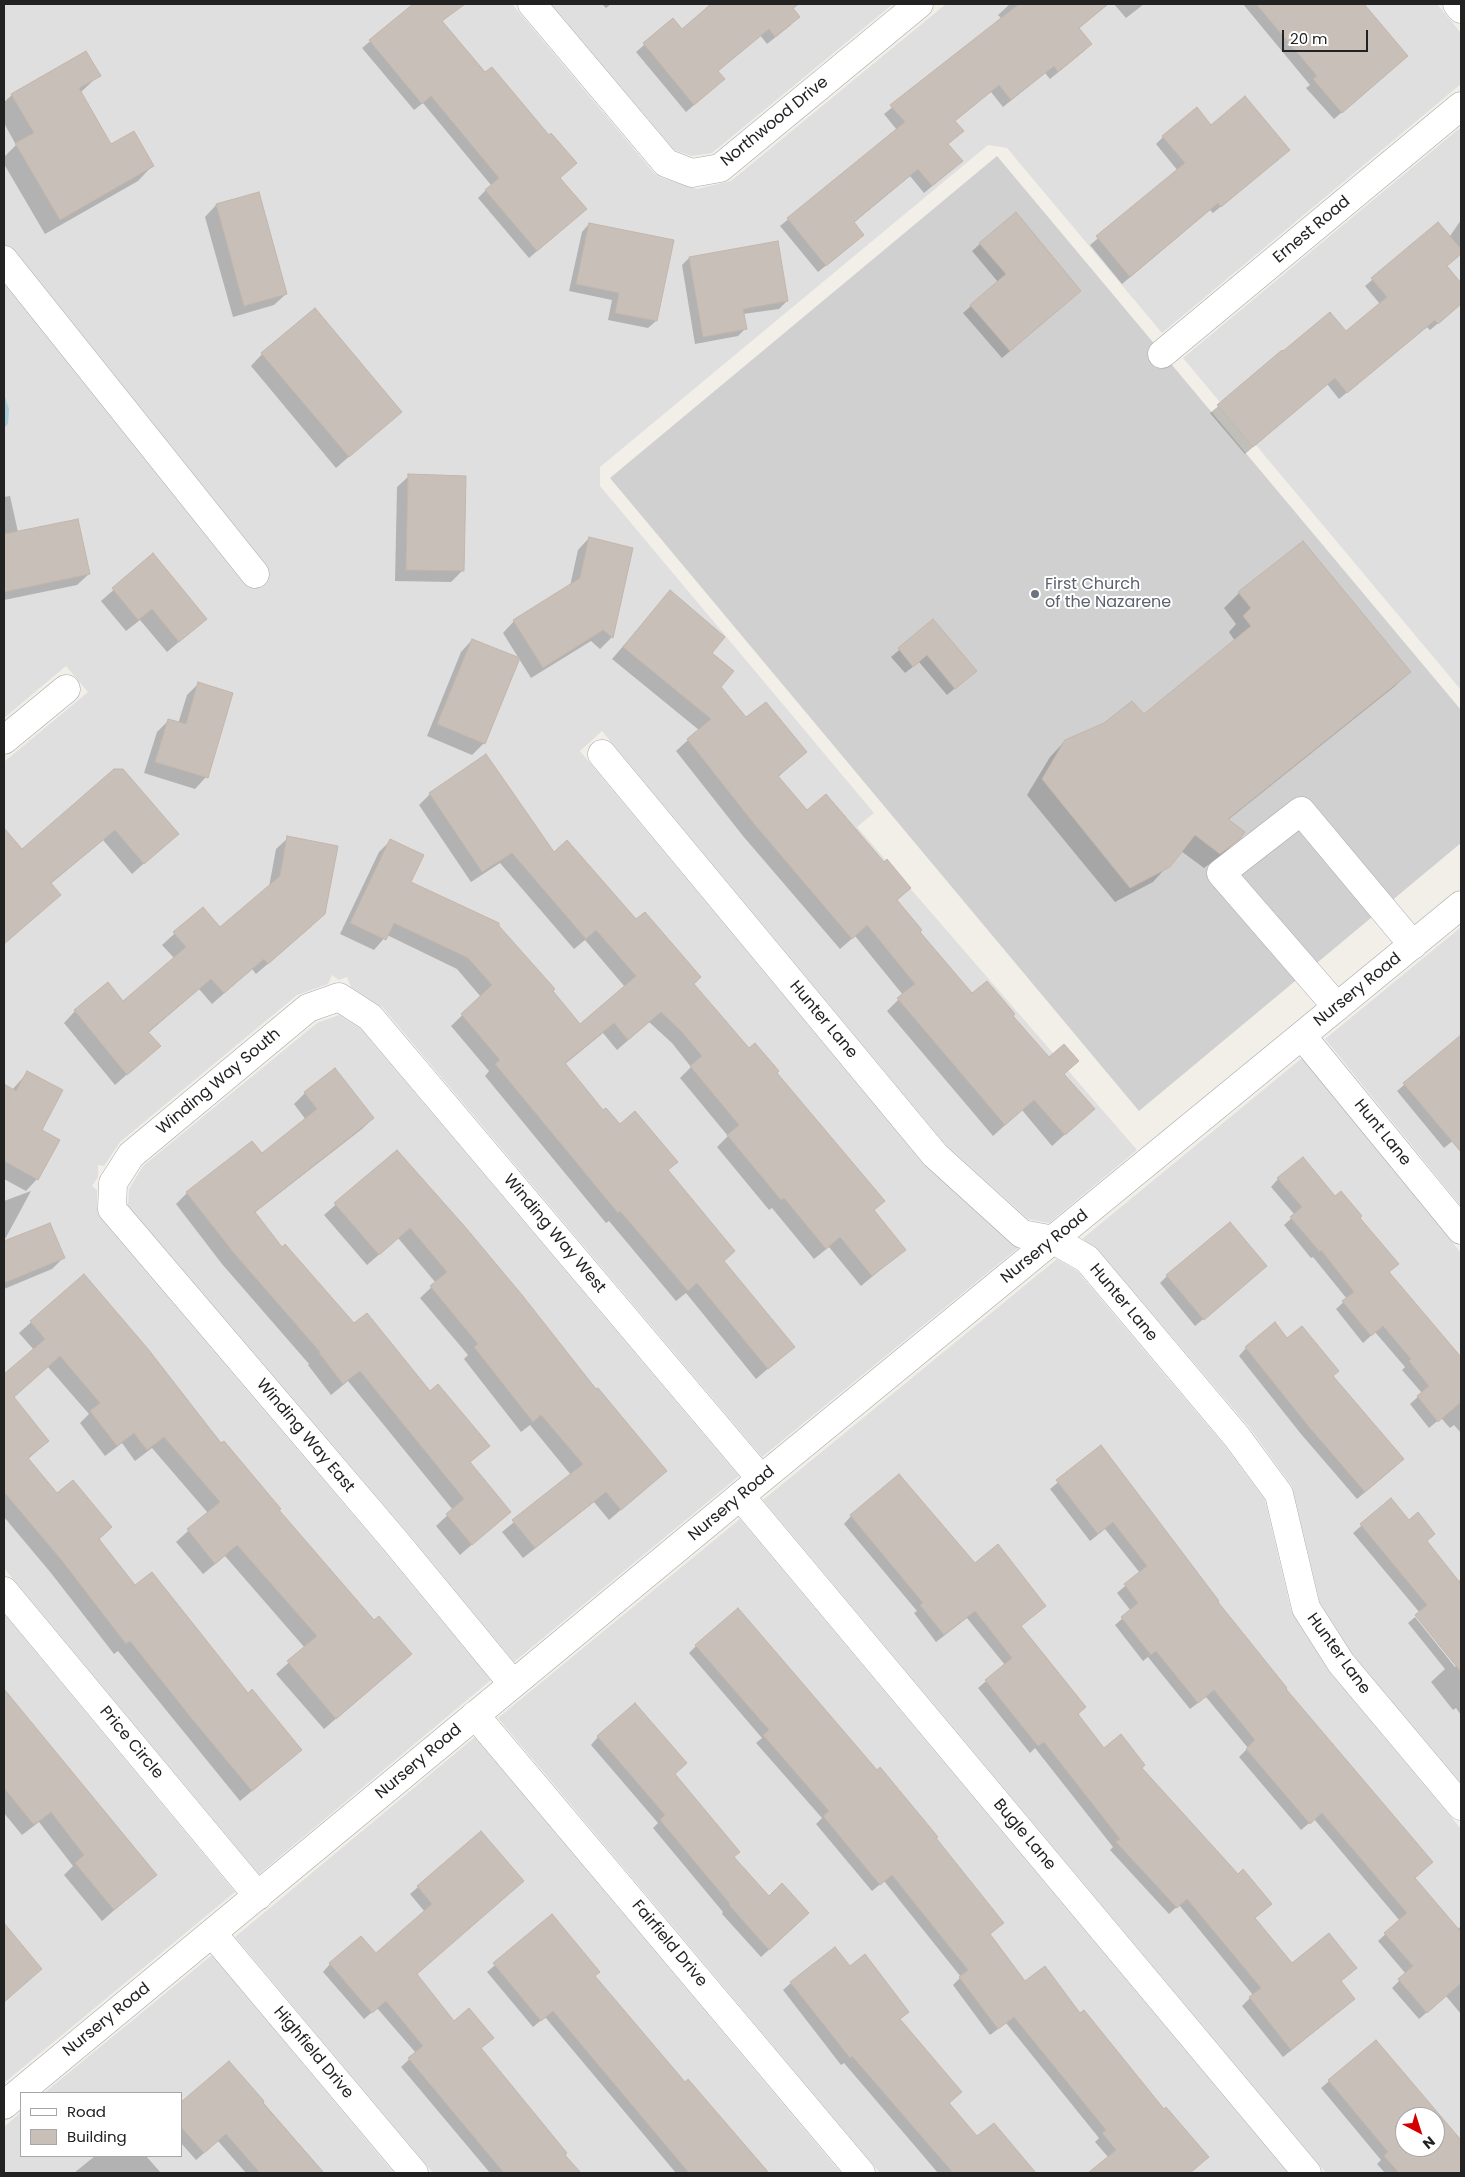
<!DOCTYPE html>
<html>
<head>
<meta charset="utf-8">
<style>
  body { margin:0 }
  #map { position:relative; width:1465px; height:2177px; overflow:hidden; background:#f2efe9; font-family:Poppins,sans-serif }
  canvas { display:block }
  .frame { position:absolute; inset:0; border:5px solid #222; pointer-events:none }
  .legend { position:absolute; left:20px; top:2092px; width:162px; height:65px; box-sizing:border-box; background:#fff; border:1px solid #a7a7a7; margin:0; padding:6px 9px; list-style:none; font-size:15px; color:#222 }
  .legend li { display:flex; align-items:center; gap:10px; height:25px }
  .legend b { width:25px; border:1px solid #a7a7a7 }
  .north { position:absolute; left:1395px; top:2107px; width:50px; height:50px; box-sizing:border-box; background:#fff; border:1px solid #a7a7a7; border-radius:50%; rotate:140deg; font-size:14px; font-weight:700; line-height:20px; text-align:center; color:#222 }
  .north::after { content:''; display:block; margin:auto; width:18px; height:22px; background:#d40000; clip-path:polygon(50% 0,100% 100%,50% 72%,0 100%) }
  .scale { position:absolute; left:1282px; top:30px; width:86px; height:22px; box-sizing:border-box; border:2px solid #222; border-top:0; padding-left:6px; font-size:15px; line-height:18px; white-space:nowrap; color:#222; -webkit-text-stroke:4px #fff; paint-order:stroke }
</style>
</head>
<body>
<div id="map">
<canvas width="1465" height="2177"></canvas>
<div class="frame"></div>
<ul class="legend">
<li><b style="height:6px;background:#fff"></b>Road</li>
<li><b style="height:14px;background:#c7bfb8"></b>Building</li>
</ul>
<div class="north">N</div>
<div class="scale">20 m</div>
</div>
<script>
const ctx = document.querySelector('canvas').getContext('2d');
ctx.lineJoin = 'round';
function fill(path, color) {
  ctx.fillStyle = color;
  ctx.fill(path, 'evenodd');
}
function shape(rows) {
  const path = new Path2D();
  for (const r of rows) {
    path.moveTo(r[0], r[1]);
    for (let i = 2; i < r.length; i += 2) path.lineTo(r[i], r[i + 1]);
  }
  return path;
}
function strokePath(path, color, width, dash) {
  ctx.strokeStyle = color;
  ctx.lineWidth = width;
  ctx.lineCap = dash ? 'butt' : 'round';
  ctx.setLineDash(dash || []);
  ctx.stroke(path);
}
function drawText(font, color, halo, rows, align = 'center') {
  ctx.font = font + ' Poppins,sans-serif';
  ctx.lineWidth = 4;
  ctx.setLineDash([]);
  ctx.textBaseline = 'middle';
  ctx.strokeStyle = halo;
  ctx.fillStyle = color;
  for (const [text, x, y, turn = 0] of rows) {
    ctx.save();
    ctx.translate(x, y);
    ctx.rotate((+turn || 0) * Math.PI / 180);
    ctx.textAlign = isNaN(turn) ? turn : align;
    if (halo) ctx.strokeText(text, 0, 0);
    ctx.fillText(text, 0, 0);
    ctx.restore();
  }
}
const residential = shape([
  [4,4,512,4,654,173,662,178,697,189,731,181,946,4,1437,4,1461,33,1461,84,1162,333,1007,148,988,145,600,467,600,486,874,813,857,827,1137,1150,1049,1223,1028,1219,945,1144,602,731,580,751,924,1164,1018,1248,762,1457,382,1007,351,987,347,977,339,980,332,975,328,984,297,995,120,1142,104,1166,98,1165,98,1177,92,1186,97,1190,97,1207,101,1219,384,1551,491,1680,259,1874,4,1568,4,762,88,692,66,666,4,718],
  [551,4,893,4,712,153,692,156,674,150],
  [1461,127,1461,690,1183,358],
  [1461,927,1461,1206,1325,1039],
  [339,1015,361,1029,739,1476,514,1662,407,1532,128,1205,129,1189,143,1166,317,1023],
  [1302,1058,1461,1253,1461,1783,1353,1655,1320,1603,1292,1486,1249,1427,1098,1250,1082,1239],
  [1057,1259,1077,1271,1225,1446,1265,1500,1291,1610,1329,1671,1461,1829,1461,2173,1326,2173,763,1500],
  [1405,2117,1435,2117,1435,2147,1405,2147],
  [740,1519,1288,2173,880,2173,498,1718],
  [4,1614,235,1892,4,2083],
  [475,1737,841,2173,433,2173,235,1937],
  [212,1955,394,2173,4,2173,4,2127,21,2112,21,2156,181,2156,181,2093,44,2093]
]);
const religious = shape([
  [997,156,1461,710,1461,843,1139,1111,610,478]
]);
const water = shape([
  [4,394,9,409,8,424,4,428]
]);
const shadow = shape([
  [415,4,440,4,449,14,442,22,559,178,578,216,529,258,478,198,491,185,423,103,414,110,362,48],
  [602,4,611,4,606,8],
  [713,4,798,4,792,9,791,25,767,44,760,35,717,72,724,79,686,112,636,52,673,20,682,30],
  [1010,4,1108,4,1078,29,1090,44,1083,52,1050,79,1045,73,1003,107,991,92,954,121,947,144,954,168,924,193,910,176,853,223,855,242,818,272,780,226,897,130,884,114,1002,19,998,15],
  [1114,4,1144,4,1126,18],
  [1243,4,1348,4,1399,63,1334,119,1306,88,1310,85],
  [99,75,80,93,110,146,153,165,138,181,45,234,4,164,4,157,16,145,4,123,4,102,12,95],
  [1211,127,1281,157,1213,213,1210,210,1122,284,1090,245,1178,171,1156,144,1163,137],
  [258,193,286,294,274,305,233,317,205,217,216,205],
  [1461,220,1461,248,1448,239],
  [589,224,656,321,648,328,608,320,612,300,569,291,582,232],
  [1421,238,1461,285,1461,304,1430,330,1427,327,1339,399,1327,384,1245,454,1210,413,1283,353,1346,333,1380,304,1365,286],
  [980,244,1072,298,1002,358,963,313,998,282,972,251],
  [689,258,787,301,779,309,743,314,746,328,738,336,695,344,682,265],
  [262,354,400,412,336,468,251,366],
  [409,476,463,570,451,582,395,581,397,487],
  [10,496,18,532,89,574,77,585,4,600,4,497],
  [589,538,631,549,612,637,600,649,591,641,531,678,503,633,514,621,570,586,578,550],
  [153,555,193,630,167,652,140,620,126,631,101,601],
  [670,592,710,653,720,687,746,719,806,752,778,777,807,812,884,863,910,888,896,901,918,932,972,995,1011,1016,1049,1058,1077,1061,1063,1075,1093,1109,1052,1146,1022,1110,993,1136,887,1011,903,995,855,936,840,949,743,836,676,751,699,730,612,659],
  [1239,593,1409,672,1394,687,1228,820,1239,838,1223,854,1204,868,1181,851,1153,882,1115,902,1027,795,1050,757,1065,741,1143,716,1235,641,1229,632,1236,624,1224,608],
  [933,621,967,678,947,695,919,662,905,673,891,657],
  [472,640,484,743,472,755,427,736,461,652],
  [199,683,206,777,195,789,144,773,157,732,168,721,178,724,187,695],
  [114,770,177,834,132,874,103,840,50,884,59,895,4,944,4,842,10,837,22,851],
  [430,794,553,854,692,984,749,1050,776,1073,883,1201,873,1211,904,1250,861,1286,829,1247,814,1259,772,1208,769,1210,717,1147,728,1136,680,1078,691,1067,672,1043,649,1022,617,1050,603,1033,564,1065,603,1112,667,1171,734,1251,723,1262,793,1347,756,1379,686,1293,676,1301,609,1221,606,1223,485,1076,489,1071,451,1026,481,997,457,969,387,935,374,950,340,934,379,852,390,841,409,883,498,927,580,1026,625,987,585,940,574,949,500,863,471,882,419,805],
  [288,838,312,926,256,974,252,969,212,1004,199,989,148,1033,159,1046,115,1085,64,1023,75,1011,123,1003,175,959,162,945,202,909,220,929,269,887,276,849],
  [1461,1036,1461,1147,1455,1139,1444,1148,1397,1091],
  [27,1073,40,1131,37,1179,26,1191,4,1179,4,1086,12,1090],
  [305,1093,373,1118,362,1129,254,1213,281,1248,354,1325,488,1446,469,1463,509,1512,460,1555,436,1526,453,1510,348,1381,331,1395,308,1365,309,1364,222,1264,176,1204,187,1193,261,1155,306,1120,294,1104],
  [397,1151,596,1391,666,1471,609,1520,594,1502,523,1558,502,1532,571,1475,530,1425,521,1432,464,1359,468,1355,420,1298,436,1283,398,1238,367,1265,324,1215],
  [1278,1179,1335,1197,1359,1218,1388,1273,1461,1359,1461,1433,1454,1425,1450,1428,1441,1418,1429,1428,1410,1404,1422,1393,1402,1370,1405,1367,1375,1332,1363,1343,1336,1309,1347,1299,1313,1257,1311,1258,1284,1225,1295,1215,1271,1187],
  [31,1191,4,1241,4,1201],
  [50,1224,63,1258,52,1269,4,1289,4,1242],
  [1266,1266,1195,1326,1160,1283,1167,1276],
  [83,1276,277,1511,398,1665,324,1729,276,1674,305,1648,225,1556,203,1574,176,1542,208,1513,152,1448,135,1461,122,1443,105,1456,80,1423,89,1414,48,1367,30,1382,34,1350,19,1333],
  [1287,1339,1395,1467,1357,1499,1301,1434,1239,1356,1246,1348],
  [4,1386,48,1441,28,1459,135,1587,248,1694,301,1750,240,1801,118,1651,114,1654,51,1573,4,1517],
  [1101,1447,1216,1602,1284,1689,1414,1878,1458,1929,1461,1926,1461,2014,1446,1996,1419,2019,1392,1988,1406,1974,1378,1941,1400,1921,1314,1819,1301,1830,1239,1757,1248,1748,1206,1697,1190,1709,1148,1657,1143,1661,1115,1625,1131,1611,1117,1593,1140,1573,1105,1529,1090,1541,1050,1489],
  [1391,1500,1458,1582,1461,1579,1461,1715,1456,1708,1453,1710,1431,1682,1445,1669,1408,1623,1415,1617,1455,1667,1457,1665,1420,1613,1353,1533],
  [851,1516,1020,1627,1077,1715,1104,1750,1140,1768,1254,1918,1292,1964,1340,1981,1346,2006,1283,2057,1242,2006,1253,1995,1179,1905,1169,1914,1110,1850,1113,1847,1035,1748,1030,1753,978,1688,1005,1665,967,1618,936,1642,914,1613,917,1611,844,1524],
  [696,1646,935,1838,1002,1923,989,1935,1025,1983,1080,2014,1199,2164,1189,2173,1094,2173,1109,2158,1095,2142,1099,2138,1006,2023,990,2035,953,1985,961,1977,884,1881,872,1891,816,1824,822,1818,756,1743,762,1738,689,1653],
  [4,1691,155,1874,102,1921,64,1875,73,1866,39,1822,22,1835,4,1813],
  [598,1737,674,1774,732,1858,769,1898,800,1921,761,1957,722,1914,723,1912,653,1828,658,1823,591,1745],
  [481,1833,416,1975,454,2022,492,2038,480,2049,563,2155,580,2173,490,2173,401,2067,416,2053,377,2008,364,2019,323,1972,330,1964,375,1955,425,1912,410,1894],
  [552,1916,594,1976,684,2084,688,2081,769,2173,676,2173,545,2017,533,2027,487,1972],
  [4,1925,40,1969,4,2002],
  [849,1968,908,2012,899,2020,961,2092,948,2104,977,2138,994,2124,1034,2173,938,2173,844,2063,841,2065,783,1990,791,1983],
  [1376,2041,1461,2143,1461,2173,1385,2173,1377,2164,1381,2160,1321,2088],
  [1405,2117,1435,2117,1435,2147,1405,2147],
  [229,2063,324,2173,246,2173,218,2141,196,2160,181,2143,181,2103],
  [95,2156,146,2156,161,2173,74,2173]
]);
const building = shape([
  [413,4,465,4,442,21,485,72,492,67,549,135,551,133,577,163,560,178,587,209,537,251,485,190,499,178,431,96,422,104,369,40,413,4],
  [711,4,799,4,793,8,800,17,775,37,769,29,718,71,725,79,694,105,643,43,673,18,682,29,711,4],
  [1019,4,1108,4,1079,28,1092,44,1058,72,1054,66,1011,100,999,85,955,121,964,131,948,144,963,161,932,186,918,169,854,222,864,235,826,266,787,218,905,122,890,105,1019,4],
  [1256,4,1364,4,1408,56,1342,113,1313,79,1317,76,1256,4],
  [86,51,101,76,79,88,111,144,134,131,154,166,60,220,15,143,34,133,11,94,86,51],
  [1245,96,1290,150,1221,207,1218,203,1130,277,1096,236,1185,163,1162,136,1197,107,1211,125,1245,96],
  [259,192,287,294,244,306,216,204,259,192],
  [1016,212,1081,291,1010,351,970,305,1006,274,979,243,1016,212],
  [1438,222,1461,249,1461,254,1447,266,1461,283,1461,304,1438,324,1435,320,1347,393,1335,378,1253,447,1217,405,1282,350,1283,351,1330,312,1346,331,1387,297,1371,278,1438,222],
  [589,223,674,240,657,321,615,313,619,293,576,284,589,223],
  [778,241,788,301,743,309,747,329,703,337,689,257,778,241],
  [315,308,402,412,349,457,261,353,315,308],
  [408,474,466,476,464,571,406,570,408,474],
  [78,519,90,574,4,592,4,534,78,519],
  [589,537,633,548,613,638,603,630,543,668,513,620,580,578,589,537],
  [1303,541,1411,672,1228,819,1245,832,1240,839,1220,854,1195,835,1170,867,1130,888,1042,779,1065,740,1104,723,1132,701,1144,714,1251,626,1243,616,1251,608,1238,592,1303,541],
  [153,553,207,619,179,642,152,609,138,620,112,588,153,553],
  [670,590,725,637,712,653,734,671,721,687,746,717,766,702,807,752,778,776,807,810,826,794,884,862,887,859,911,888,897,900,922,930,920,932,972,993,987,981,1015,1014,1013,1016,1049,1057,1064,1044,1079,1061,1064,1074,1095,1109,1065,1135,1034,1100,1005,1125,897,998,915,984,867,925,852,939,755,825,687,739,711,719,623,647,670,590],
  [933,619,977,671,955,689,927,655,913,667,898,648,933,619],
  [472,639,520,658,485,744,437,724,472,639],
  [198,682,233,693,208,778,155,762,168,719,186,724,198,682],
  [486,754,554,852,567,840,636,919,645,912,701,977,694,984,749,1048,755,1043,779,1071,777,1073,885,1201,874,1210,906,1250,872,1276,840,1237,826,1249,784,1198,781,1200,727,1135,739,1125,690,1066,702,1056,682,1032,661,1012,628,1040,614,1023,565,1063,603,1110,606,1108,620,1124,635,1111,678,1162,668,1170,735,1251,724,1261,795,1347,768,1369,697,1283,688,1291,620,1211,618,1213,495,1064,500,1060,461,1014,492,985,468,958,394,923,386,940,350,923,390,839,424,855,411,882,499,923,499,926,555,989,553,991,580,1024,636,976,596,930,586,939,512,853,482,872,429,793,486,754],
  [114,769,123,769,179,834,144,864,115,830,51,883,61,895,4,944,4,828,22,849,114,769],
  [287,836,338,846,325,914,268,964,264,959,224,993,211,979,148,1032,161,1046,127,1075,74,1010,108,982,123,1001,186,947,173,932,203,907,220,927,280,876,287,836],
  [1461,1035,1461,1152,1403,1083,1461,1035],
  [335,1068,374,1118,255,1212,282,1247,285,1244,354,1323,367,1313,430,1391,438,1384,490,1446,470,1462,511,1512,472,1545,446,1514,464,1499,360,1371,343,1384,319,1353,320,1352,233,1252,186,1192,252,1141,262,1153,317,1109,304,1092,335,1068],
  [27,1071,63,1090,42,1130,60,1140,38,1180,4,1161,4,1084,16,1091,27,1071],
  [397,1150,466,1228,522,1295,596,1389,598,1388,667,1471,621,1510,606,1492,535,1548,512,1520,583,1464,541,1415,533,1422,474,1347,478,1344,430,1286,447,1272,410,1228,379,1255,334,1203,397,1150],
  [1303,1157,1335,1196,1341,1191,1362,1216,1360,1218,1399,1264,1389,1272,1461,1357,1461,1402,1438,1422,1417,1396,1429,1386,1409,1361,1411,1359,1383,1326,1371,1336,1342,1301,1354,1292,1321,1250,1320,1252,1290,1217,1302,1207,1277,1178,1303,1157],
  [1230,1222,1267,1266,1204,1320,1166,1275,1230,1222],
  [50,1223,65,1258,4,1283,4,1241,50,1223],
  [84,1274,148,1349,221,1443,224,1441,281,1509,279,1510,374,1620,379,1616,412,1654,336,1719,287,1661,317,1636,237,1545,215,1564,187,1529,220,1502,164,1437,147,1450,134,1433,117,1446,90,1411,100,1403,60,1356,14,1397,49,1441,28,1458,57,1493,73,1480,112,1527,99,1539,135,1585,152,1572,248,1693,252,1689,302,1750,252,1791,192,1719,130,1641,126,1644,63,1562,4,1492,4,1374,45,1339,30,1321,84,1274],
  [1275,1322,1287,1338,1302,1326,1339,1371,1333,1376,1404,1459,1365,1492,1309,1427,1245,1347,1275,1322],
  [1101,1445,1219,1601,1218,1602,1287,1688,1286,1689,1433,1862,1415,1878,1461,1932,1461,1983,1427,2013,1398,1979,1413,1966,1384,1933,1407,1913,1322,1813,1310,1824,1246,1749,1255,1740,1214,1690,1198,1703,1156,1651,1151,1655,1121,1617,1138,1603,1124,1584,1147,1566,1113,1522,1098,1534,1056,1480,1101,1445],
  [899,1474,975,1563,998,1544,1046,1606,1021,1626,1086,1707,1078,1714,1104,1748,1121,1734,1145,1765,1142,1768,1238,1874,1243,1869,1272,1904,1255,1918,1292,1963,1329,1933,1357,1968,1341,1981,1355,1999,1291,2050,1249,1997,1261,1988,1187,1899,1177,1908,1116,1842,1120,1839,1044,1742,1038,1746,985,1680,1012,1658,975,1611,944,1635,920,1605,923,1603,850,1515,899,1474],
  [1391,1498,1409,1520,1418,1512,1435,1534,1427,1541,1461,1584,1461,1672,1415,1615,1427,1605,1360,1524,1391,1498],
  [738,1608,877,1770,880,1767,938,1837,936,1838,1004,1923,990,1934,1025,1981,1045,1966,1080,2013,1084,2010,1164,2109,1166,2107,1209,2157,1190,2173,1088,2173,1116,2150,1102,2133,1106,2130,1014,2017,998,2029,959,1977,968,1970,892,1875,880,1885,823,1816,829,1811,763,1735,769,1730,695,1645,738,1608],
  [4,1689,157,1875,114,1910,75,1863,84,1855,51,1812,34,1825,4,1788,4,1689],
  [635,1703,687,1763,675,1774,740,1852,734,1857,769,1896,782,1883,809,1913,769,1950,729,1905,730,1904,660,1820,665,1815,597,1736,635,1703],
  [481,1831,524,1881,417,1974,454,2021,469,2008,494,2038,481,2048,567,2153,565,2155,581,2173,504,2173,408,2058,423,2046,386,2001,372,2013,329,1963,361,1936,376,1953,432,1904,417,1886,481,1831],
  [552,1914,600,1972,595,1976,685,2082,688,2079,769,2173,689,2173,553,2011,541,2021,493,1963,552,1914],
  [4,1923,42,1969,4,2002,4,1923],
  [835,1947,850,1966,865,1954,909,2012,900,2019,962,2092,949,2103,977,2136,994,2123,1036,2173,953,2173,852,2056,850,2058,790,1982,835,1947],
  [1376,2040,1461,2140,1461,2173,1399,2173,1384,2156,1388,2152,1328,2080,1376,2040],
  [1405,2117,1435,2117,1435,2147,1405,2147,1405,2117],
  [229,2061,264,2101,263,2103,324,2173,260,2173,226,2134,204,2153,181,2127,181,2102,229,2061]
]);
const minor = shape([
  [532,4,666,163,692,173,720,168,919,4],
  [1457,4,1461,9],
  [4,260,255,574],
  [1162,354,1461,106],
  [4,740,66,689],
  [602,754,935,1155,1022,1234,1054,1240,1087,1259,1237,1437,1279,1494,1306,1608,1341,1663,1461,1806],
  [1337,1007,1221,873,1301,811,1413,945],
  [1302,1036,1461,1230],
  [741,1497,1307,2173],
  [4,1591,258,1896],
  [513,1684,396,1542,112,1209,113,1183,131,1155,308,1008,339,997,370,1017,761,1479],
  [475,1715,861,2173],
  [212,1933,414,2173],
  [4,2105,761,1479,1461,905]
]);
const markers = [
  [1035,594,5,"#6b7280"]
];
const streetNames = [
  ["Northwood Drive",775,122,-39],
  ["Ernest Road",1312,230,-40],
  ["Nursery Road",1358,990,-39],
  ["Hunter Lane",823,1020,50],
  ["Winding Way South",219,1082,-40],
  ["Hunt Lane",1382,1133,51],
  ["Winding Way West",554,1234,50],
  ["Nursery Road",1045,1247,-39],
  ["Hunter Lane",1123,1303,50],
  ["Winding Way East",305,1436,50],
  ["Nursery Road",732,1504,-40],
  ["Hunter Lane",1338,1654,54],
  ["Price Circle",131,1743,50],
  ["Nursery Road",419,1762,-40],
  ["Bugle Lane",1024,1835,50],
  ["Fairfield Drive",669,1944,50],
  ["Nursery Road",107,2020,-39],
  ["Highfield Drive",313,2053,50]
];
const worshipNames = [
  ["First Church",1045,585],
  ["of the Nazarene",1045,603]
];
fill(residential, '#e0dfdf');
fill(religious, '#d0d0d0');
fill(water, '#aad3df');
fill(shadow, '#0003');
fill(building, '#c7bfb8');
strokePath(building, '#c4b6ab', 1);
strokePath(minor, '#a9a9a9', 29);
strokePath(minor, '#fff', 28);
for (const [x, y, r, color] of markers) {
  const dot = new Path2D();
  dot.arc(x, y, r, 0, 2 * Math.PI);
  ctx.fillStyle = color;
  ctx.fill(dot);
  strokePath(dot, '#fff', 2);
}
drawText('16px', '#222', '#fff', streetNames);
drawText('16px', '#5b616d', '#fff', worshipNames, 'left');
</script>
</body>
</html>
